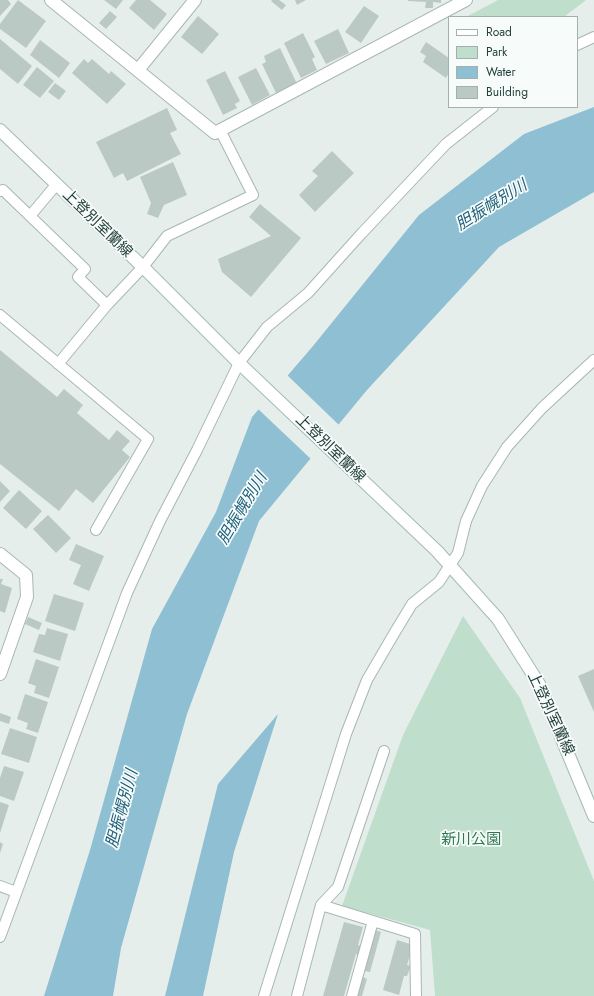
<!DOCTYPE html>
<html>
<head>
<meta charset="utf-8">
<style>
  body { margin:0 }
  #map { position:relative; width:594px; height:996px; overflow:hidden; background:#e6eeec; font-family:Jost,sans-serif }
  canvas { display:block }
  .legend { position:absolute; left:448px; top:16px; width:130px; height:92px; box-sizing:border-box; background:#f7fbf9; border:1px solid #a3b1ae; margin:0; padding:5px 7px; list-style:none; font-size:12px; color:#24413d }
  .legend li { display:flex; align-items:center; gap:8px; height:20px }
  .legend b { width:20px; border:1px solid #a3b1ae }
</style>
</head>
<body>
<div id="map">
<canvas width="594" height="996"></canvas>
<ul class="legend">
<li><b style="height:5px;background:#fff"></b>Road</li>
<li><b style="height:11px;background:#bfdfcc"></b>Park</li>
<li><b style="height:11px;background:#8fbfd2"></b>Water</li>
<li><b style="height:11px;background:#bbc9c5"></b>Building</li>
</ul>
</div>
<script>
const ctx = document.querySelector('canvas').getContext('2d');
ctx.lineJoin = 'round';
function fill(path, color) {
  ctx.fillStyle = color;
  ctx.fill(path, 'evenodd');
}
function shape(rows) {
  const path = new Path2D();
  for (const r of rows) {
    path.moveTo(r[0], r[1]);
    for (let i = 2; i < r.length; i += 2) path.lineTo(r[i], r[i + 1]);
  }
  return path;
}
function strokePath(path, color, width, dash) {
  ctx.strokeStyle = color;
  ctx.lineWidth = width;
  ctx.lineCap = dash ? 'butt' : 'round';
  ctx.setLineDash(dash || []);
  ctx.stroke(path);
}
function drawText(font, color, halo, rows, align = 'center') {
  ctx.font = font + ' Jost,"Noto Sans JP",sans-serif';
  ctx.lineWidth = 3.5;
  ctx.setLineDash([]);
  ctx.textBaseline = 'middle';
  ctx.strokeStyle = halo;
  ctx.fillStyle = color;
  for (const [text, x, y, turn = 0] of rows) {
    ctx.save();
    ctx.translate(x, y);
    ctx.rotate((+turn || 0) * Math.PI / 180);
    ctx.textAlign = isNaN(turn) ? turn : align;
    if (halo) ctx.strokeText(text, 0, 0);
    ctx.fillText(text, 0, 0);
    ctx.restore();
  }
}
const green = shape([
  [498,0,586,0,564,17,466,17],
  [463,616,520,698,594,881,594,996,435,996,430,930,342,906,403,735]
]);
const water = shape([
  [594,107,594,192,499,247,367,390,259,521,187,714,121,948,113,996,44,996,90,850,152,629,216,512,252,417,313,346,419,215,524,134],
  [278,714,234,852,203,996,165,996,218,784]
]);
const pier = shape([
  [286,374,340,426,312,460,257,408]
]);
const building = shape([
  [0,0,8,0,11,4,0,16],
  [18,0,46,21,26,48,0,29,0,24],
  [104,0,123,0,116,9],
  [136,0,150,0,167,14,154,30,129,8],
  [272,0,279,0,286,5,282,10,271,1],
  [295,0,306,0,297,5],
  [408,0,441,0,441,3,433,2,433,8,425,8,426,2,408,1],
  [364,6,379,16,361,43,345,32],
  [110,11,117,17,106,29,99,23],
  [198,16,219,34,202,54,181,37],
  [338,29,349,53,326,64,314,41],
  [303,33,315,57,312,59,317,70,301,78,284,43],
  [0,39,32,66,18,84,0,69],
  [40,40,70,63,59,78,30,55],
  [426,42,449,58,449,73,446,78,423,62,426,56,420,52],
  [280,48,297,84,276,93,262,64,266,62,264,56],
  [84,59,88,63,92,59,109,74,111,71,126,84,107,104,72,73],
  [37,67,54,81,40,98,23,85],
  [256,68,270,95,252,105,238,77],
  [225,71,240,101,235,104,237,108,223,115,206,80],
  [55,83,66,91,59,100,48,92],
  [167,108,177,130,170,133,181,154,127,181,123,173,114,178,96,142],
  [332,151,354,173,315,212,299,195,318,176,312,171],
  [173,162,187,195,164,205,158,218,147,214,151,203,140,177],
  [260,204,301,238,251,297,222,272,218,259,271,236,249,217],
  [0,350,57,397,64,389,83,405,77,413,109,440,117,430,130,441,122,450,130,457,93,503,76,489,59,511,0,464],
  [0,481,10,491,0,502],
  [19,490,42,511,26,529,3,508],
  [48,515,71,538,56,553,33,529],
  [76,544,104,556,89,591,73,584,81,565,69,560],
  [0,579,3,579,1,584,12,588,5,613,0,611],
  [54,594,84,603,75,631,45,621],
  [28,617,42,623,39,630,25,624],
  [47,628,68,634,60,661,33,652,39,634,45,635],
  [36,659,59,667,49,698,34,693,36,686,28,683],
  [594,669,594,712,578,676],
  [25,694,48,702,38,733,26,729,28,723,17,719],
  [0,713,11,717,9,724,0,721],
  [10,728,37,737,29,763,1,754],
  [4,766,24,772,14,801,0,796,0,778],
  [0,802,9,805,0,833],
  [0,842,3,844,0,853],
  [344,922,363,927,358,945,362,946,359,955,356,954,344,996,323,996],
  [375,930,381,932,370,972,364,971],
  [397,940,413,945,407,965,411,966,407,976,404,976,399,995,383,990],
  [363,977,367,979,362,996,357,996]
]);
const service = shape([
  [577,45,594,37],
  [0,191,3,190,30,216,56,185],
  [30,216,85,269,78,277,107,305,143,267,167,236,253,195,220,130],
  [0,315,148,439,96,530],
  [58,364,107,305],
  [0,886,16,892],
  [321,905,373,921,352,996],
  [373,921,415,934,416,996],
  [0,937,127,593,160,521,197,450,239,363,267,327,308,293,362,233,446,144,493,107],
  [264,996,346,734,367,680,395,632,412,604,439,582,458,553,466,521,482,486,507,447,542,408,594,360],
  [297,996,321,905,338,887,384,751]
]);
const minor = shape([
  [51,0,215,133,466,0],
  [138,70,195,0],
  [0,554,26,575,27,597,0,674]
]);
const secondary = shape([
  [0,130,143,267,239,363,437,551,498,619,539,684,594,816]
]);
const streetNames = [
  ["上登別室蘭線",97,224,44],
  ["上登別室蘭線",330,449,44],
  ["上登別室蘭線",550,714,65]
];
const parkNames = [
  ["新川公園",471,840]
];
const waterNames = [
  ["胆振幌別川",492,206,-32],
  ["胆振幌別川",243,509,-59],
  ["胆振幌別川",123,809,-75]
];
fill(green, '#bfdfcc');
fill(water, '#8fbfd2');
fill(pier, '#e6eeec');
fill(building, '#bbc9c5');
strokePath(service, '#a8b7b4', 12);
strokePath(minor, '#a8b7b4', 14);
strokePath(secondary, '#a4bab5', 14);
strokePath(service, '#fff', 10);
strokePath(minor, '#fff', 12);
strokePath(secondary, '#fff', 12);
drawText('15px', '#24413d', '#f7fbf9', streetNames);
drawText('15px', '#2e7854', '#f7fbf9', parkNames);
drawText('italic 16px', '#1e617d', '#f7fbf9', waterNames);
</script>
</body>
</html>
